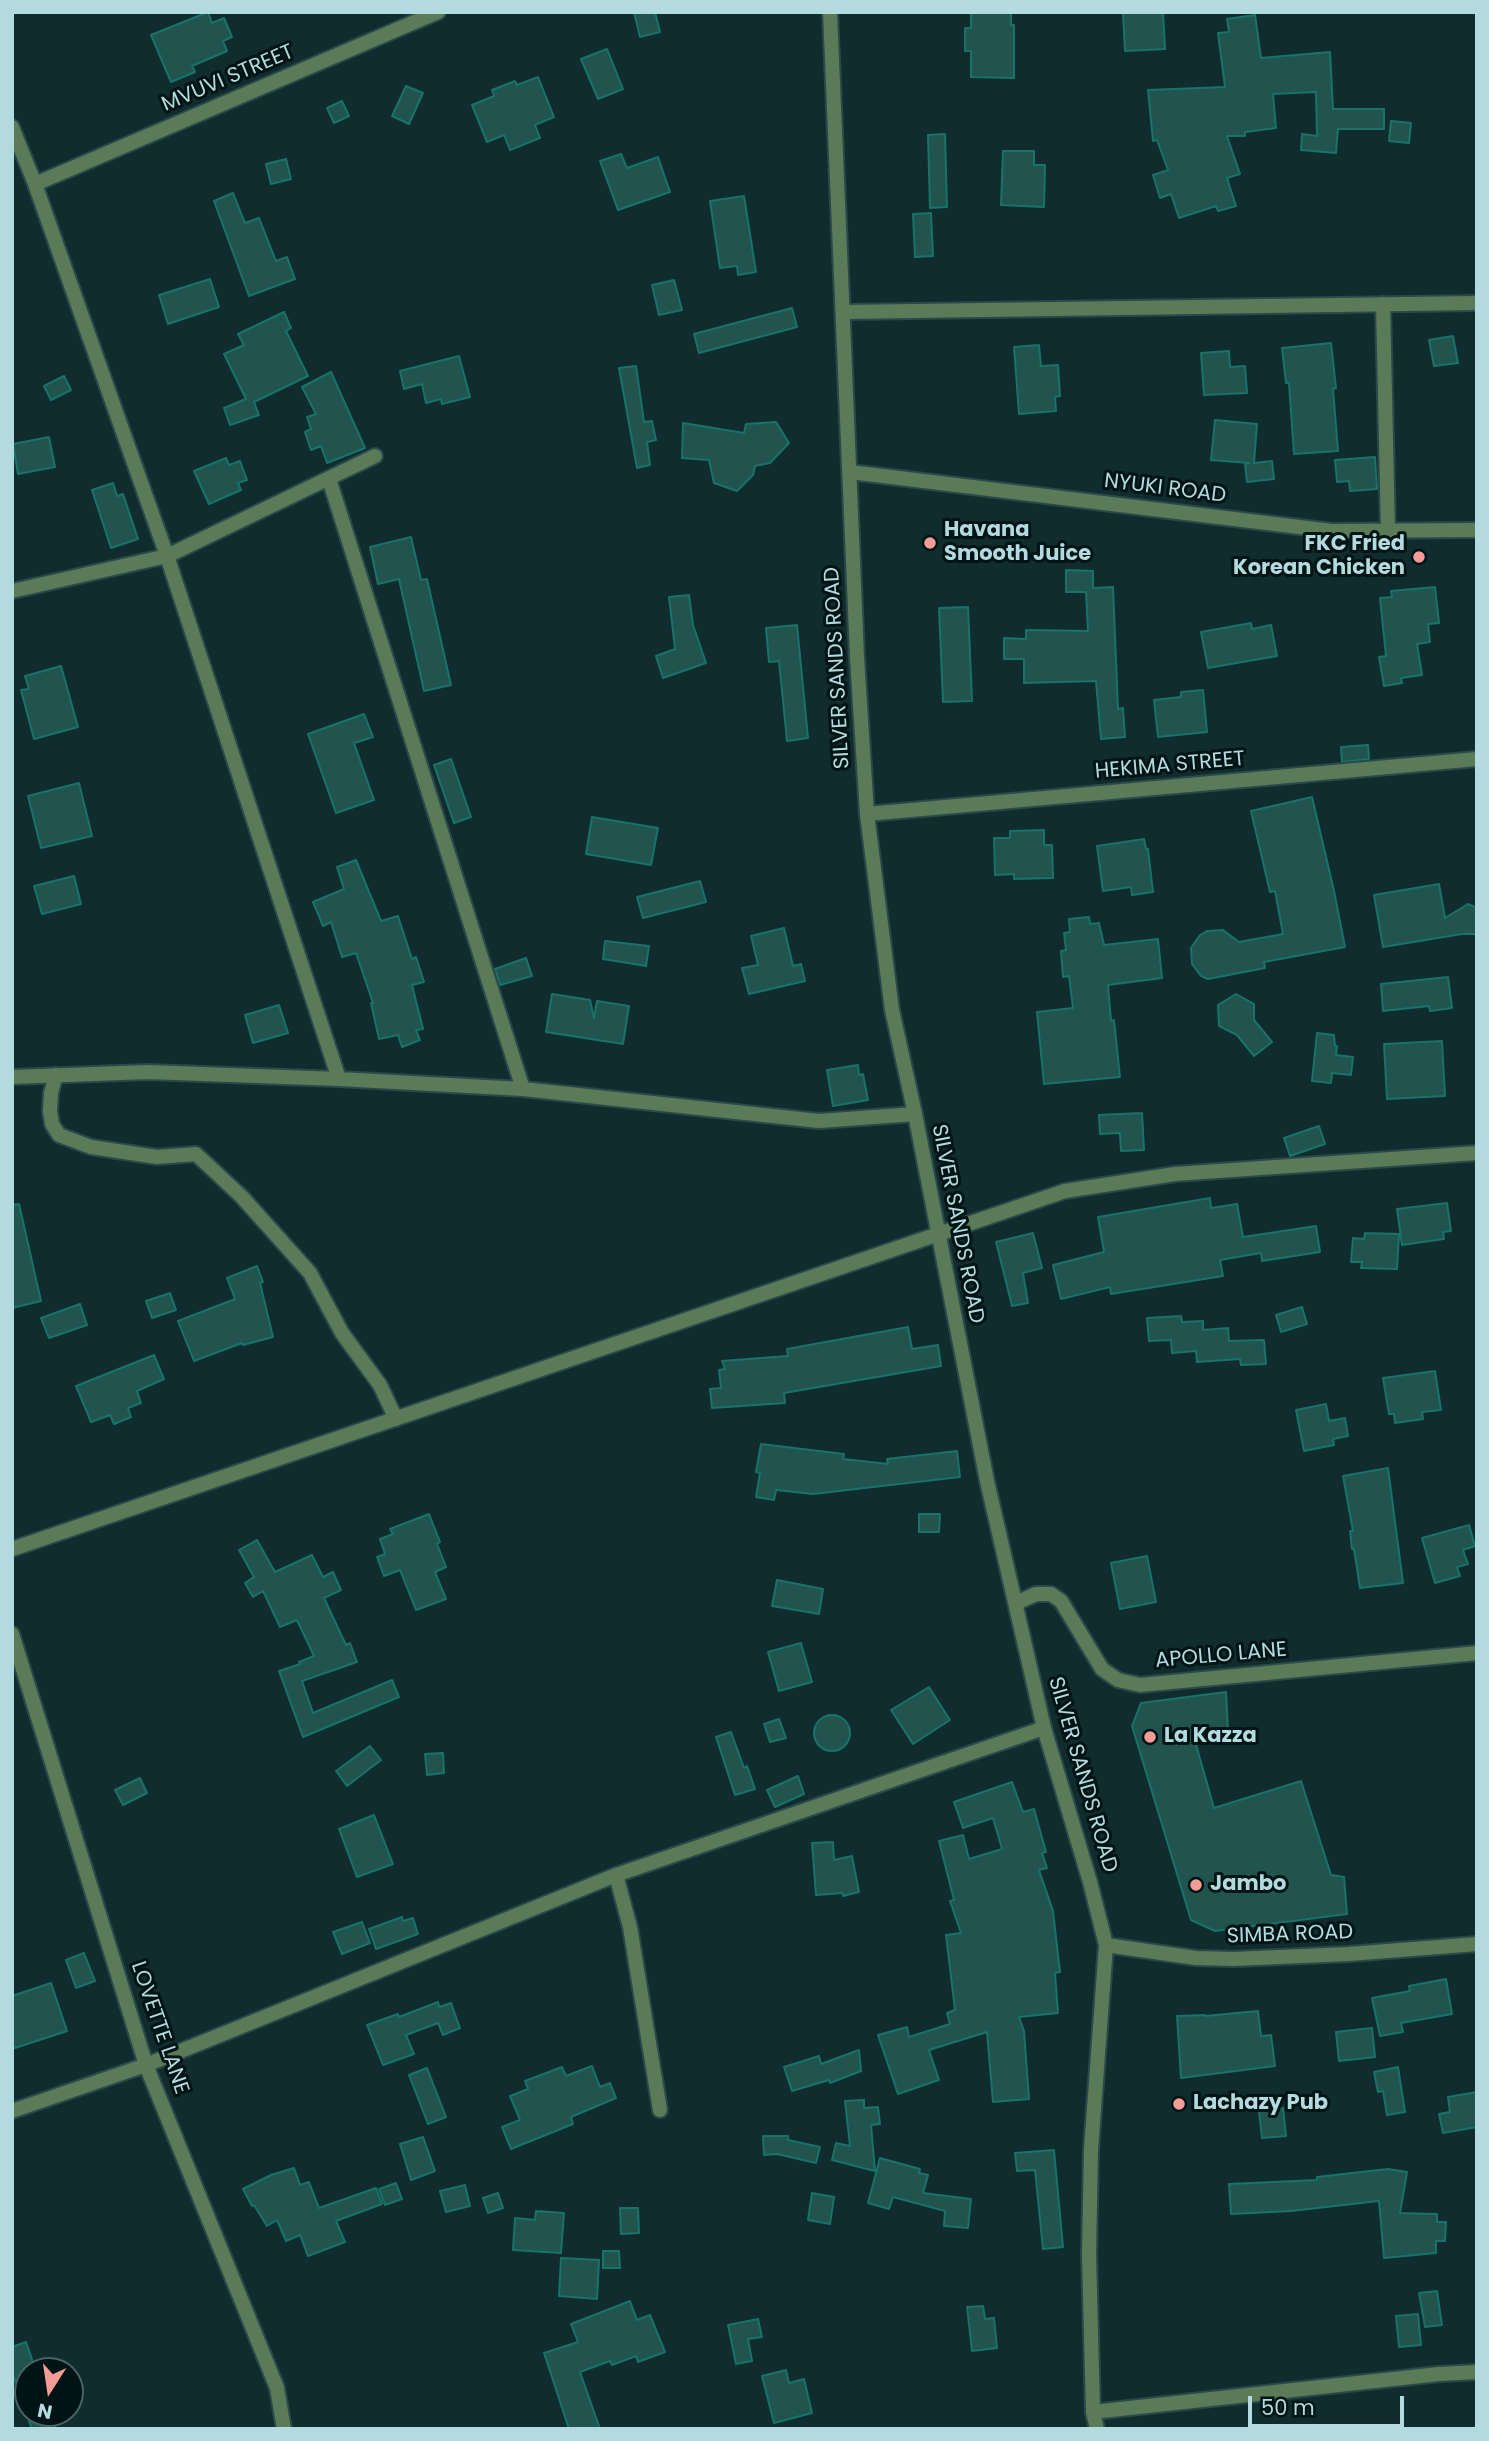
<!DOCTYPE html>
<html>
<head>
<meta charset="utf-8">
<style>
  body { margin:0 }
  #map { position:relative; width:1489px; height:2441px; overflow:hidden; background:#112c2e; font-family:Poppins,sans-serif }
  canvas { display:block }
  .frame { position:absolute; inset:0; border:14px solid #b3dade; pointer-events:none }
  .north { position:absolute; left:14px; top:2357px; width:70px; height:70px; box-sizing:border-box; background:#001416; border:2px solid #486366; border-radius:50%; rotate:192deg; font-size:19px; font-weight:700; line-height:28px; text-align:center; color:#b3dade }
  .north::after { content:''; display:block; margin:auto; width:24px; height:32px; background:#f59c96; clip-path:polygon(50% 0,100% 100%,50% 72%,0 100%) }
  .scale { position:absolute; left:1248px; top:2396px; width:156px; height:32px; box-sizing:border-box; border:4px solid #b3dade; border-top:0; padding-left:9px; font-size:21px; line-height:24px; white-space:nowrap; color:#b3dade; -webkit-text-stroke:5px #001416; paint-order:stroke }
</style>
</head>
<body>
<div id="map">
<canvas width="1489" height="2441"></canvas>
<div class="frame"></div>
<div class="north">N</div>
<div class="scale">50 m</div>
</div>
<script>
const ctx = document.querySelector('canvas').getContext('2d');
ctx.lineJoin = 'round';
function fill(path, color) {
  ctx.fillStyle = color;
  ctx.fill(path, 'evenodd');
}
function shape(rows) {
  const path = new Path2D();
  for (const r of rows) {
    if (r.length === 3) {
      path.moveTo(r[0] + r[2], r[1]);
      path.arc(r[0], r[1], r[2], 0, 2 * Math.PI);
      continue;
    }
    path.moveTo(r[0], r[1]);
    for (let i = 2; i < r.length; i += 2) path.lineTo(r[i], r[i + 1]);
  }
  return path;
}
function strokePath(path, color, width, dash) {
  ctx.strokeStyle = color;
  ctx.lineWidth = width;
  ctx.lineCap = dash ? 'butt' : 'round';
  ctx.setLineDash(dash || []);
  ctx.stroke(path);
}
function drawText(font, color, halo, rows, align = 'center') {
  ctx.font = font + ' Poppins,sans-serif';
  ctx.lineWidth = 6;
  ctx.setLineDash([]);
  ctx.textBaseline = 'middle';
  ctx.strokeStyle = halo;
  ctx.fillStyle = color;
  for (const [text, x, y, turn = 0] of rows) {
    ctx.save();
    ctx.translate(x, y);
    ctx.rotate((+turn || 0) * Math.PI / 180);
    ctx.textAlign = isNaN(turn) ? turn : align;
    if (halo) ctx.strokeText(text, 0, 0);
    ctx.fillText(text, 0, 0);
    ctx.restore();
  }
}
const building = shape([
  [208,12,212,23,224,18,232,37,223,41,227,51,192,66,195,72,171,82,151,35,208,12],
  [634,12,655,12,660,32,640,37,634,12],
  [971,12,1011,12,1011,25,1014,25,1014,78,971,77,971,51,965,51,965,28,971,28,971,12],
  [1123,12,1163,12,1165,49,1125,51,1123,12],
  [1255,15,1261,58,1330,52,1333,109,1384,109,1384,129,1338,129,1336,153,1301,150,1302,134,1317,136,1316,92,1273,94,1276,128,1245,132,1245,136,1227,136,1240,174,1227,178,1236,206,1218,211,1216,206,1179,218,1171,194,1160,198,1153,175,1168,170,1157,140,1153,141,1148,90,1225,87,1218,33,1229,32,1227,19,1255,15],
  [607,49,623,89,598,99,581,59,607,49],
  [538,77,554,117,535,125,540,138,510,150,504,135,487,142,472,105,494,96,492,90,515,81,517,85,538,77],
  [406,86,423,93,409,124,392,116,406,86],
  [342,101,349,116,334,123,327,108,342,101],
  [1391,121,1411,123,1409,143,1389,141,1391,121],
  [945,134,947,207,930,208,928,135,945,134],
  [1003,151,1034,151,1034,165,1045,165,1044,207,1001,205,1003,151],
  [621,154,627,168,658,157,670,192,618,210,600,161,621,154],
  [286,159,291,179,271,184,266,164,286,159],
  [233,193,245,223,259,218,276,261,287,257,295,279,249,296,214,201,233,193],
  [744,196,756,272,738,275,737,266,720,268,710,201,744,196],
  [931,213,933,256,915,257,913,214,931,213],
  [210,279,219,307,168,324,159,295,210,279],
  [674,280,682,310,659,315,652,285,674,280],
  [792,308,797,327,699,353,694,334,792,308],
  [284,312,291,328,286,331,308,376,254,402,259,415,230,425,224,408,246,399,224,354,244,345,238,334,284,312],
  [1453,336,1458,363,1434,366,1429,340,1453,336],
  [1331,343,1336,388,1333,389,1338,451,1294,454,1289,383,1286,383,1282,348,1331,343],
  [1039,345,1041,366,1058,365,1060,396,1055,397,1056,411,1019,414,1014,347,1039,345],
  [1229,351,1230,367,1245,366,1247,393,1204,395,1201,353,1229,351],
  [459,356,470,397,442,404,441,399,426,403,422,384,404,389,400,371,459,356],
  [636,366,644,422,652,421,656,440,647,442,650,465,637,468,619,368,636,366],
  [331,372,365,448,327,463,321,446,311,450,305,432,311,429,307,417,316,414,302,387,331,372],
  [64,376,71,390,51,400,44,386,64,376],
  [1215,420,1257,424,1254,463,1272,461,1274,479,1247,482,1245,464,1249,463,1211,460,1215,420],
  [776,422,789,443,770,463,755,466,753,475,737,491,714,483,709,460,682,458,683,423,744,433,746,424,776,422],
  [49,437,55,467,18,474,13,444,49,437],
  [1375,457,1377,489,1350,491,1349,481,1337,482,1335,460,1375,457],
  [226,458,229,465,240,461,247,480,238,483,241,490,209,504,194,471,226,458],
  [113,483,117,496,123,494,138,539,111,548,92,490,113,483],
  [411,537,421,580,427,579,451,685,424,691,399,579,378,584,370,547,411,537],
  [1066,570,1093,571,1093,588,1113,587,1118,709,1123,708,1125,737,1101,739,1096,681,1024,683,1024,659,1004,659,1004,638,1026,639,1026,630,1088,631,1086,592,1066,592,1066,570],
  [1435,587,1439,623,1428,624,1430,642,1417,644,1422,675,1401,678,1402,683,1384,686,1379,657,1386,656,1380,598,1392,597,1391,591,1435,587],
  [689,595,693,625,706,663,663,678,656,656,675,649,669,597,689,595],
  [968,607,972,701,943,702,939,608,968,607],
  [1251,623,1252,629,1271,625,1277,656,1208,668,1201,632,1251,623],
  [797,625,808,738,787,741,779,661,769,662,766,628,797,625],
  [61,666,78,727,34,739,21,690,29,689,25,676,61,666],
  [1203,690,1207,732,1158,737,1154,700,1181,697,1181,692,1203,690],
  [364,714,373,737,354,743,374,800,336,813,308,734,364,714],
  [1368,745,1369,759,1342,762,1341,747,1368,745],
  [451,759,471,817,454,823,434,765,451,759],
  [79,783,92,836,41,848,28,796,79,783],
  [1312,797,1334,891,1345,947,1264,962,1265,968,1208,979,1201,976,1192,964,1191,948,1200,935,1207,931,1223,930,1239,942,1283,934,1275,891,1270,892,1251,811,1312,797],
  [592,817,658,828,651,865,586,854,592,817],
  [1044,830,1044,845,1052,845,1053,878,1014,879,1014,874,995,875,994,838,1010,838,1010,831,1044,830],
  [1144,839,1146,849,1148,849,1153,892,1132,895,1131,887,1103,891,1097,846,1144,839],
  [356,860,381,921,398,916,412,959,416,957,424,982,412,985,423,1029,416,1030,420,1040,402,1047,398,1035,379,1039,371,1003,373,1003,356,953,342,957,331,922,323,926,313,902,344,889,337,867,356,860],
  [74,876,81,904,42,914,34,886,74,876],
  [700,881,706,902,643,918,637,897,700,881],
  [1439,884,1445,918,1468,904,1477,908,1477,934,1462,934,1383,947,1374,895,1439,884],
  [1089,917,1090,924,1099,923,1104,945,1158,939,1162,978,1108,985,1111,1021,1114,1020,1120,1077,1044,1084,1037,1012,1073,1008,1069,976,1063,977,1061,951,1066,950,1064,933,1070,932,1069,919,1089,917],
  [784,928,793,966,801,964,805,981,749,994,742,968,758,965,751,936,784,928],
  [605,941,649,946,646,966,603,959,605,941],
  [526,958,532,976,500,985,495,969,526,958],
  [1448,977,1452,1008,1430,1011,1429,1006,1383,1011,1381,984,1448,977],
  [552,994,590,1000,594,1018,597,1001,629,1006,623,1044,546,1032,552,994],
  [1236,994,1254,1004,1254,1020,1272,1042,1254,1056,1237,1035,1219,1026,1218,1005,1236,994],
  [279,1005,288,1033,253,1043,245,1015,279,1005],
  [1317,1033,1334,1035,1335,1046,1337,1046,1336,1055,1353,1057,1351,1075,1332,1073,1331,1083,1312,1081,1317,1033],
  [1442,1041,1445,1096,1387,1099,1384,1044,1442,1041],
  [858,1065,859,1075,863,1074,868,1100,833,1106,827,1070,858,1065],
  [1142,1113,1144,1150,1121,1151,1120,1133,1100,1134,1099,1115,1142,1113],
  [1319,1126,1325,1144,1290,1156,1284,1138,1319,1126],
  [1210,1198,1211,1208,1237,1204,1243,1237,1316,1226,1320,1252,1262,1261,1261,1253,1220,1260,1223,1276,1111,1294,1110,1287,1061,1299,1053,1265,1104,1252,1098,1217,1210,1198],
  [1447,1203,1451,1231,1443,1232,1444,1239,1402,1245,1397,1209,1447,1203],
  [19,1204,41,1301,12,1308,12,1205,19,1204],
  [1033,1233,1042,1268,1023,1273,1028,1303,1012,1306,996,1242,1033,1233],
  [1365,1233,1399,1234,1397,1269,1361,1268,1362,1262,1351,1262,1353,1238,1364,1239,1365,1233],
  [257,1266,263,1282,260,1283,273,1337,243,1345,242,1343,194,1361,178,1321,235,1299,227,1278,257,1266],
  [170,1293,176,1310,152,1318,146,1301,170,1293],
  [80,1304,87,1325,49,1338,41,1318,80,1304],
  [1302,1307,1307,1324,1281,1332,1276,1315,1302,1307],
  [1181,1316,1182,1322,1203,1321,1203,1330,1228,1328,1229,1341,1264,1340,1266,1364,1241,1365,1240,1359,1197,1362,1196,1351,1172,1353,1171,1340,1149,1341,1147,1318,1181,1316],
  [908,1327,912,1349,938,1345,941,1366,784,1393,785,1403,712,1408,710,1389,721,1388,719,1370,725,1369,722,1361,788,1356,787,1349,908,1327],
  [154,1355,164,1379,137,1391,141,1403,128,1408,131,1417,114,1424,110,1415,91,1422,76,1386,154,1355],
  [1435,1371,1441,1410,1422,1412,1423,1419,1395,1423,1394,1414,1389,1414,1383,1378,1435,1371],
  [1326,1404,1329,1421,1345,1418,1348,1436,1333,1439,1334,1445,1304,1451,1296,1410,1326,1404],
  [761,1444,844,1454,843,1459,888,1464,887,1459,957,1451,960,1477,813,1494,776,1490,774,1500,756,1497,760,1473,756,1472,761,1444],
  [1388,1468,1403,1583,1360,1588,1354,1549,1352,1549,1350,1531,1353,1531,1343,1476,1388,1468],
  [429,1514,440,1542,437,1544,446,1567,435,1572,446,1599,416,1610,400,1570,384,1576,377,1557,385,1554,380,1539,393,1534,390,1529,429,1514],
  [919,1514,940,1514,939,1532,919,1532,919,1514],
  [1469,1525,1475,1546,1463,1550,1468,1564,1457,1567,1460,1576,1435,1583,1422,1538,1469,1525],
  [257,1540,275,1572,312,1555,323,1577,333,1572,341,1590,324,1598,346,1645,350,1643,357,1662,302,1681,313,1713,392,1680,399,1697,303,1737,279,1671,300,1664,299,1662,314,1656,297,1620,280,1627,263,1591,253,1597,245,1583,254,1577,239,1550,257,1540],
  [1147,1556,1156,1602,1120,1609,1111,1563,1147,1556],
  [777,1580,823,1589,819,1614,772,1606,777,1580],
  [801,1643,812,1682,779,1691,768,1652,801,1643],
  [929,1687,950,1720,913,1744,891,1710,929,1687],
  [1226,1692,1228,1730,1193,1734,1214,1808,1301,1781,1331,1875,1344,1877,1347,1914,1215,1931,1191,1920,1132,1726,1141,1703,1226,1692],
  [832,1733,18],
  [779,1719,786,1738,770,1742,764,1724,779,1719],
  [731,1732,744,1768,747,1766,755,1789,735,1795,716,1737,731,1732],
  [370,1746,381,1760,347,1786,336,1771,370,1746],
  [443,1753,444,1773,427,1775,425,1754,443,1753],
  [798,1776,804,1794,775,1807,767,1790,798,1776],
  [140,1778,147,1793,123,1805,115,1790,140,1778],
  [1012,1782,1023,1812,1034,1809,1046,1852,1042,1853,1047,1868,1039,1870,1053,1911,1060,1972,1055,1973,1058,2013,1019,2017,1024,2031,1029,2099,993,2102,987,2032,929,2050,939,2080,898,2094,878,2035,907,2027,909,2037,950,2024,947,2013,955,2010,946,1935,961,1933,950,1901,954,1900,939,1841,963,1835,969,1859,1002,1849,993,1818,963,1828,954,1802,1012,1782],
  [374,1815,393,1864,357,1877,339,1829,374,1815],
  [833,1842,834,1860,852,1856,859,1892,843,1896,843,1893,816,1895,812,1843,833,1842],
  [402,1917,403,1921,413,1918,418,1934,376,1949,369,1929,402,1917],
  [362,1922,370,1943,342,1954,333,1932,362,1922],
  [84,1953,95,1981,76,1988,66,1960,84,1953],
  [1446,1979,1452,2014,1401,2023,1403,2032,1380,2036,1372,1998,1410,1991,1409,1986,1446,1979],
  [51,1983,67,2031,12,2049,12,1996,51,1983],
  [438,2002,439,2007,451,2003,460,2028,443,2035,438,2023,406,2035,414,2054,383,2065,367,2025,398,2014,399,2017,438,2002],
  [1258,2011,1261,2036,1271,2035,1275,2066,1181,2078,1177,2016,1205,2015,1205,2016,1258,2011],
  [1372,2028,1375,2057,1339,2061,1336,2032,1372,2028],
  [859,2050,861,2071,830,2083,829,2080,792,2091,784,2067,819,2056,821,2064,859,2050],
  [592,2066,600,2087,610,2083,616,2098,571,2117,573,2124,511,2149,502,2127,520,2120,510,2096,528,2089,525,2081,562,2067,566,2076,592,2066],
  [1398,2067,1405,2112,1387,2115,1383,2091,1378,2092,1374,2072,1398,2067],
  [427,2068,446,2117,428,2124,409,2075,427,2068],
  [1477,2092,1477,2127,1443,2133,1439,2114,1450,2112,1448,2097,1477,2092],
  [864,2100,864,2108,878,2107,880,2124,871,2125,875,2171,832,2160,836,2143,850,2146,845,2101,864,2100],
  [1283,2108,1286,2136,1262,2138,1259,2111,1283,2108],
  [763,2136,788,2136,788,2140,820,2147,816,2163,777,2154,764,2155,763,2136],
  [423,2137,435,2171,411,2180,400,2144,423,2137],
  [1054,2150,1063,2247,1043,2249,1035,2170,1017,2171,1015,2153,1054,2150],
  [880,2158,920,2169,919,2173,928,2175,923,2193,971,2199,968,2228,944,2226,945,2211,893,2197,889,2209,868,2203,880,2158],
  [294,2168,300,2185,309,2182,319,2208,376,2188,382,2204,336,2221,345,2242,308,2256,300,2235,286,2241,277,2220,267,2226,254,2205,252,2206,243,2189,271,2175,294,2168],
  [1388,2169,1407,2172,1400,2213,1437,2214,1437,2222,1446,2222,1445,2241,1436,2241,1436,2253,1384,2258,1379,2201,1291,2211,1231,2214,1229,2184,1317,2180,1317,2177,1388,2169],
  [396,2183,402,2199,385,2205,379,2189,396,2183],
  [465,2185,470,2206,446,2212,440,2191,465,2185],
  [498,2193,503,2208,488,2213,483,2198,498,2193],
  [812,2193,834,2197,830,2224,808,2220,812,2193],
  [620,2208,638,2208,639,2233,621,2234,620,2208],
  [536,2211,564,2213,561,2253,513,2250,515,2218,535,2220,536,2211],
  [603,2251,619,2251,620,2268,603,2268,603,2251],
  [561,2258,599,2260,597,2299,559,2296,561,2258],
  [1437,2291,1442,2325,1425,2327,1419,2293,1437,2291],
  [630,2301,637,2320,650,2315,665,2352,638,2362,636,2356,612,2365,610,2361,580,2372,600,2429,569,2429,544,2353,578,2342,571,2324,630,2301],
  [983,2306,985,2319,994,2318,997,2348,972,2351,967,2307,983,2306],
  [1418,2314,1421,2345,1399,2347,1396,2316,1418,2314],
  [758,2319,762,2337,748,2339,752,2361,736,2364,728,2325,758,2319],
  [26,2342,36,2371,28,2371,28,2410,25,2410,12,2372,12,2347,26,2342],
  [786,2370,789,2383,804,2379,812,2413,774,2423,762,2376,786,2370],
  [26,2413,51,2413,56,2429,32,2429,26,2413]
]);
const minor = shape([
  [12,127,35,184,167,556,339,1079],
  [35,184,438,12],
  [1383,304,1388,532],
  [843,312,1477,303],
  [850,472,1332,531,1477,530],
  [329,479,523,1089],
  [12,591,167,556,375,456],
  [867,814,1477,759],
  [56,1075,51,1093,50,1111,52,1124,59,1135,91,1147,157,1157,196,1154,242,1197,310,1273,342,1333,380,1385,396,1419],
  [12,1077,148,1072,339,1079,523,1089,819,1121,915,1114],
  [12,1549,1065,1191,1175,1174,1477,1153],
  [1016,1603,1036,1594,1051,1594,1061,1601,1102,1669,1118,1680,1140,1685,1477,1653],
  [12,1634,146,2065,277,2388,284,2429],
  [616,1875,630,1927,660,2110],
  [1106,1945,1196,1958,1233,1959,1349,1954,1477,1944],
  [12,2111,146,2065,616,1875,1044,1728],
  [1093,2412,1439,2374,1477,2372]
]);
const tertiary = shape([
  [830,12,857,657,867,814,892,1010,915,1114,987,1481,1044,1728,1090,1882,1106,1945,1091,2150,1089,2254,1093,2412,1097,2429]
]);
const markers = [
  [930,543,7,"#f59c96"],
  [1419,557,7,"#f59c96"],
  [1150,1737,7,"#f59c96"],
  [1196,1885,7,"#f59c96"],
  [1179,2104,7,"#f59c96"]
];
const streetNames = [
  ["MVUVI STREET",228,79,-23],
  ["NYUKI ROAD",1165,489,7],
  ["SILVER SANDS ROAD",838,668,-93],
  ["HEKIMA STREET",1170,766,-5],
  ["SILVER SANDS ROAD",957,1224,79],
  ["APOLLO LANE",1221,1656,-5],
  ["SILVER SANDS ROAD",1082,1775,74],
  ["SIMBA ROAD",1290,1935,-2],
  ["LOVETTE LANE",159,2028,71]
];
const poiNames = [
  ["Havana",944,531],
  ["Smooth Juice",944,555],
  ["FKC Fried",1405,545,"right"],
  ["Korean Chicken",1405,569,"right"],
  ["La Kazza",1164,1737],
  ["Jambo",1210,1885],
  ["Lachazy Pub",1193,2104]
];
fill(building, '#21544e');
strokePath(building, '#187369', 2);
strokePath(minor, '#2b484a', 18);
strokePath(tertiary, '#2b484a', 18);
strokePath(minor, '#5a7a58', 14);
strokePath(tertiary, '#5a7a58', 14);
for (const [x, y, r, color] of markers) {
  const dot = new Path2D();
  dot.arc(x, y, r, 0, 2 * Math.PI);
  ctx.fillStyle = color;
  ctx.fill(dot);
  strokePath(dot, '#001416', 2.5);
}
drawText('21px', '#b3dade', '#001416', streetNames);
drawText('bold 21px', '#b3dade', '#001416', poiNames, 'left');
</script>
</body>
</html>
